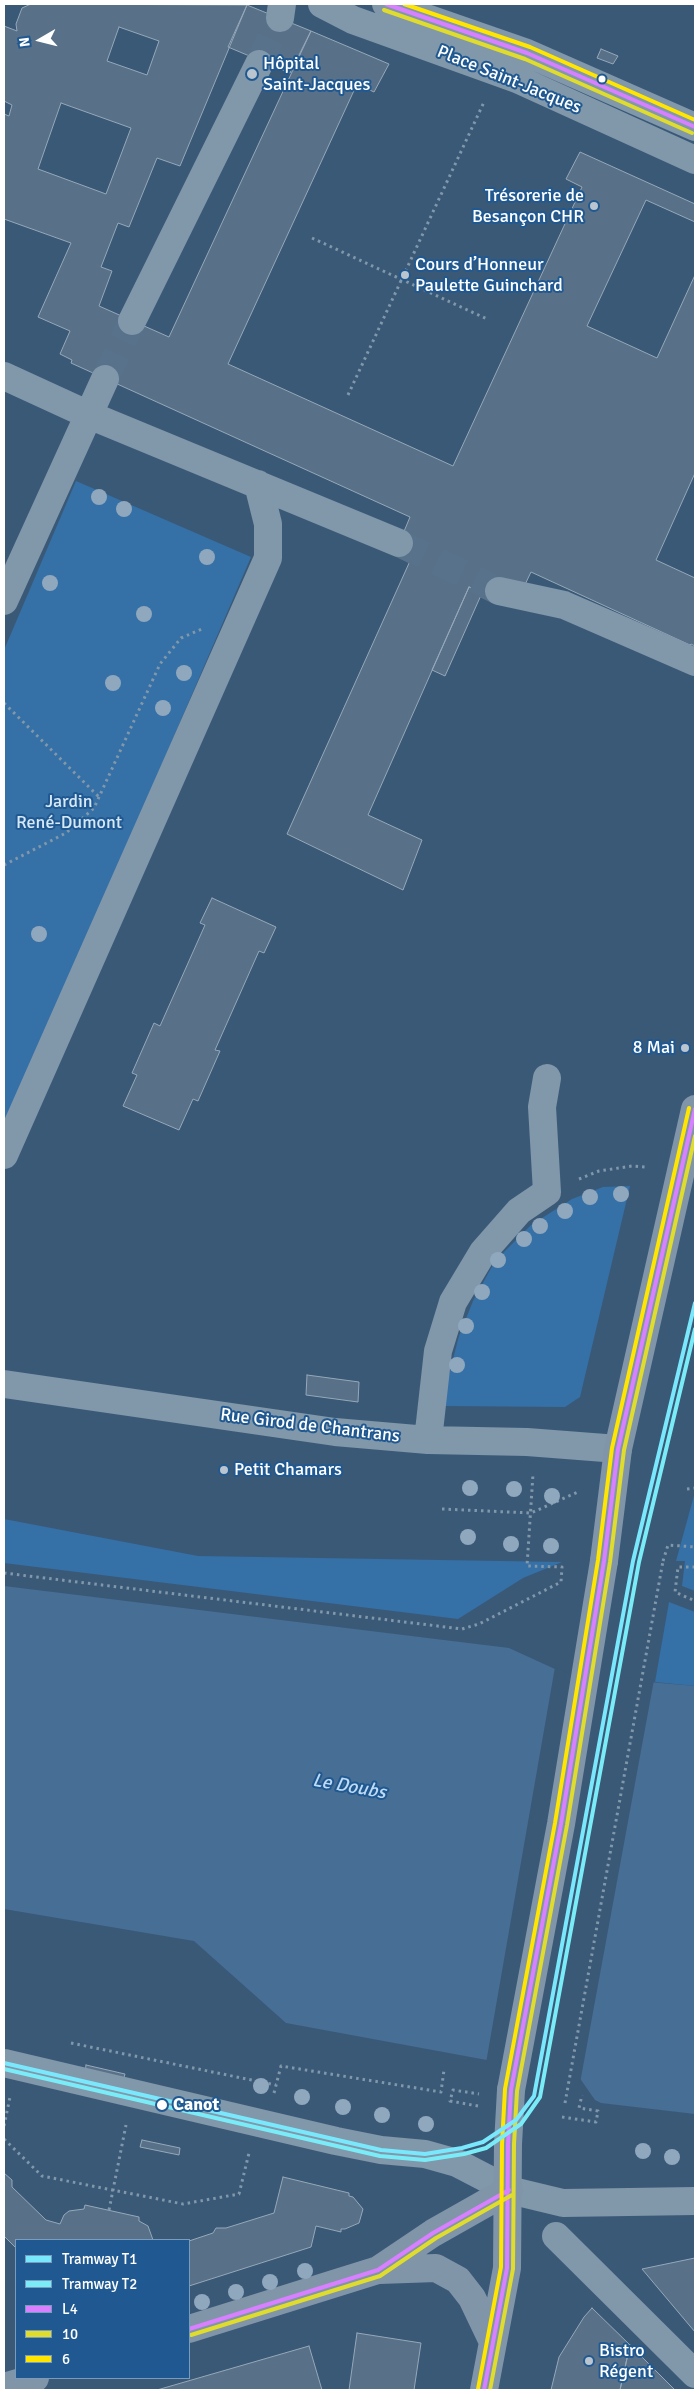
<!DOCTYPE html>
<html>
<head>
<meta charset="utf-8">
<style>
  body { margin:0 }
  #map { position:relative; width:699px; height:2394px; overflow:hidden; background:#3a5977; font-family:Signika,sans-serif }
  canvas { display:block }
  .frame { position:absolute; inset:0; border:5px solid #fff; pointer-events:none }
  .legend { position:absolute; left:15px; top:2239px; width:175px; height:140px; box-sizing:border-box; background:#205991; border:1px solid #799bbd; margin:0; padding:6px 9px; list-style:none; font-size:15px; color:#fff }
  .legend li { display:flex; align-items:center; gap:10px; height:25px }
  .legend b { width:25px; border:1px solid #799bbd }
  .north { position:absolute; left:15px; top:15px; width:50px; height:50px; -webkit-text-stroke:4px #205991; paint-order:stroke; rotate:262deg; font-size:14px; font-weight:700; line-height:20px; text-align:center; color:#fff }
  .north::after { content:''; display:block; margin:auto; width:18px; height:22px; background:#fff; clip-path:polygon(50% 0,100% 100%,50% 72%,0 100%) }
</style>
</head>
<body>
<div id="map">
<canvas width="699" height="2394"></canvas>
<div class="frame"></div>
<ul class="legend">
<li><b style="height:6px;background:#7ae8fc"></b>Tramway T1</li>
<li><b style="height:6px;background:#7aecf8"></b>Tramway T2</li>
<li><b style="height:6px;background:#d880ff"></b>L4</li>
<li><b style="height:6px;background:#dfdc2d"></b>10</li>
<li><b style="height:6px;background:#ffe500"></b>6</li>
</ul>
<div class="north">N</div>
</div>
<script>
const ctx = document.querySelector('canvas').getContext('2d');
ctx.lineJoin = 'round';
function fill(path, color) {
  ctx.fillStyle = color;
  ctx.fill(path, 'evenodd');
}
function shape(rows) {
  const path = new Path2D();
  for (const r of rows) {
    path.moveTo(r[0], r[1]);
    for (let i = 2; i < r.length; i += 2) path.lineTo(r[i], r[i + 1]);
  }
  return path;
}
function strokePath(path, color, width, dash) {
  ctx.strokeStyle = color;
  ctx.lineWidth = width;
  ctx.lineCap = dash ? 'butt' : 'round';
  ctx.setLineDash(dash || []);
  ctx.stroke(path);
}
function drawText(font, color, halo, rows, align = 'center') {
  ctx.font = font + ' Signika,sans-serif';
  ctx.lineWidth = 4;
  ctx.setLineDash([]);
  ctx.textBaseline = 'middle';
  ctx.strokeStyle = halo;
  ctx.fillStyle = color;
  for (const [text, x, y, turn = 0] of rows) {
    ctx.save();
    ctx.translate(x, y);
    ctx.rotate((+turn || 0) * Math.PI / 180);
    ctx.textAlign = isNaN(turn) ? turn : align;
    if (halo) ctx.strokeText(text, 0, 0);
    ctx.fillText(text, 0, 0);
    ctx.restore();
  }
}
const green = shape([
  [76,481,251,557,4,1132,4,650],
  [630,1186,580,1397,565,1407,446,1406,446,1386,459,1336,473,1301,495,1261,531,1225,572,1199,603,1187],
  [695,1492,695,1591,682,1586,685,1561,676,1561],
  [4,1519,198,1556,562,1562,523,1578,458,1619,4,1563],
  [669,1602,695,1612,695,1686,655,1682]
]);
const water = shape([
  [4,1586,509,1648,568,1675,695,1686,695,2114,601,2103,595,2100,579,2077,286,2023,194,1941,4,1909]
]);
const pier = shape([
  [555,1667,568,1673,654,1680,580,2083,578,2080,486,2063]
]);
const building = shape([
  [31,4,247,5,180,166,157,158,129,227,118,223,101,267,112,271,99,306,169,337,311,31,389,64,374,92,357,84,228,364,453,466,582,187,566,179,580,152,695,204,695,222,646,200,587,326,657,358,695,275,695,473,656,560,695,578,695,646,691,644,690,645,531,572,521,593,496,599,469,587,368,815,422,840,403,890,287,834,410,561,395,553,410,517,71,363,72,360,60,354,70,331,38,317,71,243,4,219,4,114,9,116,12,105,4,101,4,26,17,31,16,24,22,8,31,4],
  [119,27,159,41,147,75,107,61,119,27],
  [61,103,131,128,106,194,38,169,61,103],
  [247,5,311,31,290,73,228,47,247,5],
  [601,49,618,56,613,64,597,58,601,49],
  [469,587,482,593,445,676,432,670,469,587],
  [212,898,276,927,264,953,259,951,215,1050,220,1051,198,1101,193,1099,179,1130,123,1106,137,1075,132,1073,154,1023,160,1026,205,925,200,923,212,898],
  [307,1375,359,1382,358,1402,306,1395,307,1375],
  [86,2065,125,2074,123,2081,85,2073,86,2065],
  [142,2140,180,2148,179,2155,140,2147,142,2140],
  [4,2173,12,2180,12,2187,46,2220,60,2224,64,2215,69,2211,84,2209,85,2205,139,2217,139,2221,148,2226,153,2240,16,2240,16,2248,4,2236,4,2173],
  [283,2177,349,2193,349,2196,353,2197,363,2209,359,2223,345,2229,341,2229,341,2232,316,2226,311,2247,189,2286,189,2241,213,2233,216,2228,226,2228,274,2213,283,2177],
  [695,2258,695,2332,642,2269,695,2258],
  [592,2308,630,2345,620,2390,551,2390,559,2357,584,2317,592,2308],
  [357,2333,421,2343,414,2390,349,2390,357,2333],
  [630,2345,675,2390,620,2390,630,2345],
  [309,2346,322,2390,157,2390,309,2346]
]);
const minorTunnel = shape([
  [259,64,280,18],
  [105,379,132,321],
  [399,543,499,591]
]);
const path = shape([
  [312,238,487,319],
  [348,395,484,102],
  [4,703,99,797],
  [4,865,66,833,94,808,160,664,181,638,202,629],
  [579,1179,599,1171,632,1166,646,1167],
  [687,1489,695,1488],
  [442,1509,531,1513,580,1491],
  [663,1561,668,1545,695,1547],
  [695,1567,678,1567,675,1592,695,1601],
  [4,1573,462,1629,479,1624,561,1582,562,1567,527,1566,533,1474],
  [71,2043,276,2085],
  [274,2093,281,2066,441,2092,444,2070],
  [478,2106,450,2101,453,2090,479,2094],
  [562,2117,596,2122,598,2111,579,2108,582,2095],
  [4,2126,10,2097],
  [4,2139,42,2176,183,2204,239,2194,249,2153],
  [109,2210,126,2125]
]);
const minor = shape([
  [322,4,353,20,517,79,695,160],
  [386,4,527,53,695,127],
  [280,18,282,4],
  [132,321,259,64],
  [4,376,89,415,399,543],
  [499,591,564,605,695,662],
  [4,601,105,379],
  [4,1155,268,558,268,524,258,484],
  [4,1384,335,1432,428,1440,527,1442,618,1449],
  [428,1440,438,1351,453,1302,483,1252,519,1211,547,1192,542,1107,547,1078],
  [4,2063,336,2141,381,2150,425,2154,457,2163,509,2190,563,2203,695,2201],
  [556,2236,695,2374]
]);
const major = shape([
  [604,1561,618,1449,695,1109],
  [379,2270,436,2268,458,2280,472,2298,493,2342],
  [189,2329,378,2270,433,2233,509,2190],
  [4,2387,35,2378],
  [484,2390,507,2268,508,2144,511,2090]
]);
const pathBridge = shape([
  [565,2103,663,1561]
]);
const majorBridge = shape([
  [511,2090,561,1824,604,1561]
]);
const bus1 = shape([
  [386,4,527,53,695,127],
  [189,2329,378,2270,433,2233,509,2190],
  [484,2390,507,2268,508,2144,511,2090,561,1824,604,1561,618,1449,695,1109]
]);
const bus2 = shape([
  [384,10,525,59,692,133],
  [191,2335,380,2276,436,2238,512,2195],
  [490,2390,513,2269,514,2144,517,2091,567,1825,610,1562,624,1450,695,1136]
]);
const bus3 = shape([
  [404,4,530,47,695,120],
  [478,2389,501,2267,502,2144,505,2089,555,1823,598,1560,612,1448,689,1108]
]);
const tram1 = shape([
  [4,2063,381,2150,425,2154,462,2148,483,2142,516,2120,534,2096,633,1561,695,1303]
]);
const tram2 = shape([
  [4,2069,380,2156,425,2160,464,2154,486,2148,521,2124,540,2097,639,1562,695,1329]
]);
const trees = [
  [99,497],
  [124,509],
  [207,557],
  [50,583],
  [144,614],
  [184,673],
  [113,683],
  [163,708],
  [39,934],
  [621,1194],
  [590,1197],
  [565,1211],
  [540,1226],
  [524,1239],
  [498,1260],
  [482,1292],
  [466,1326],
  [457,1365],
  [470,1488],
  [514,1489],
  [552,1496],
  [468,1537],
  [511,1544],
  [551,1546],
  [261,2086],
  [302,2097],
  [343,2107],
  [382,2115],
  [426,2124],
  [643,2151],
  [672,2157],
  [305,2271],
  [270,2282],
  [236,2292],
  [202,2302]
];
const markers = [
  [252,74,6,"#bac5cf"],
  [602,79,4.5,"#fff"],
  [594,206,5,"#bac5cf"],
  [405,275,5,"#bac5cf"],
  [685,1048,5,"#bac5cf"],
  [224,1470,5,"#bac5cf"],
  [162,2105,6,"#fff"],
  [589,2361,5,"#bac5cf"]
];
const poiNames = [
  ["Hôpital",263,64],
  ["Saint-Jacques",263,85],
  ["Trésorerie de",584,196,"right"],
  ["Besançon CHR",584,217,"right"],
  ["Cours d’Honneur",415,265],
  ["Paulette Guinchard",415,286],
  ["8 Mai",675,1048,"right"],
  ["Petit Chamars",234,1470],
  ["Bistro",599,2351],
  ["Régent",599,2372]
];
const streetNames = [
  ["Place Saint-Jacques",509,80,22],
  ["Rue Girod de Chantrans",310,1426,7]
];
const parkNames = [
  ["Jardin",69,802],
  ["René-Dumont",69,823]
];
const stopNames = [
  ["Canot",173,2105]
];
const waterNames = [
  ["Le Doubs",349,1787,10]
];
fill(green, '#3570a7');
fill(water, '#476e95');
fill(pier, '#3a5977');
fill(building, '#587189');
strokePath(building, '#96a8b8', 1);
strokePath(minorTunnel, '#58728b', 28, [28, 14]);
strokePath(path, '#8197aa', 3, [2.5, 4]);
strokePath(minor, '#8197aa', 28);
strokePath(major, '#8195a9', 28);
strokePath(pathBridge, '#8197aa', 3, [2.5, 4]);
strokePath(majorBridge, '#8195a9', 28);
strokePath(bus1, '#d880ff', 4);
strokePath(bus2, '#dfdc2d', 4);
strokePath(bus3, '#ffe500', 4);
strokePath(tram1, '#7ae8fc', 4);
strokePath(tram2, '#7aecf8', 4);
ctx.fillStyle = '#90a8be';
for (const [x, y] of trees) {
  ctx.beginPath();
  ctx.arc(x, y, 8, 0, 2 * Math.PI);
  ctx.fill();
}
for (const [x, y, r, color] of markers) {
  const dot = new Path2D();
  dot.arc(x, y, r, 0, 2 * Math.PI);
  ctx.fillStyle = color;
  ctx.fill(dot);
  strokePath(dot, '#205991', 2);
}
drawText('18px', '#fff', '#205991', poiNames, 'left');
drawText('18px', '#fff', '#205991', streetNames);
drawText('18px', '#d7e9f9', '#205991', parkNames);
drawText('bold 18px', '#fff', '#205991', stopNames, 'left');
drawText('italic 19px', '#bedaf4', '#205991', waterNames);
</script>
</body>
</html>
